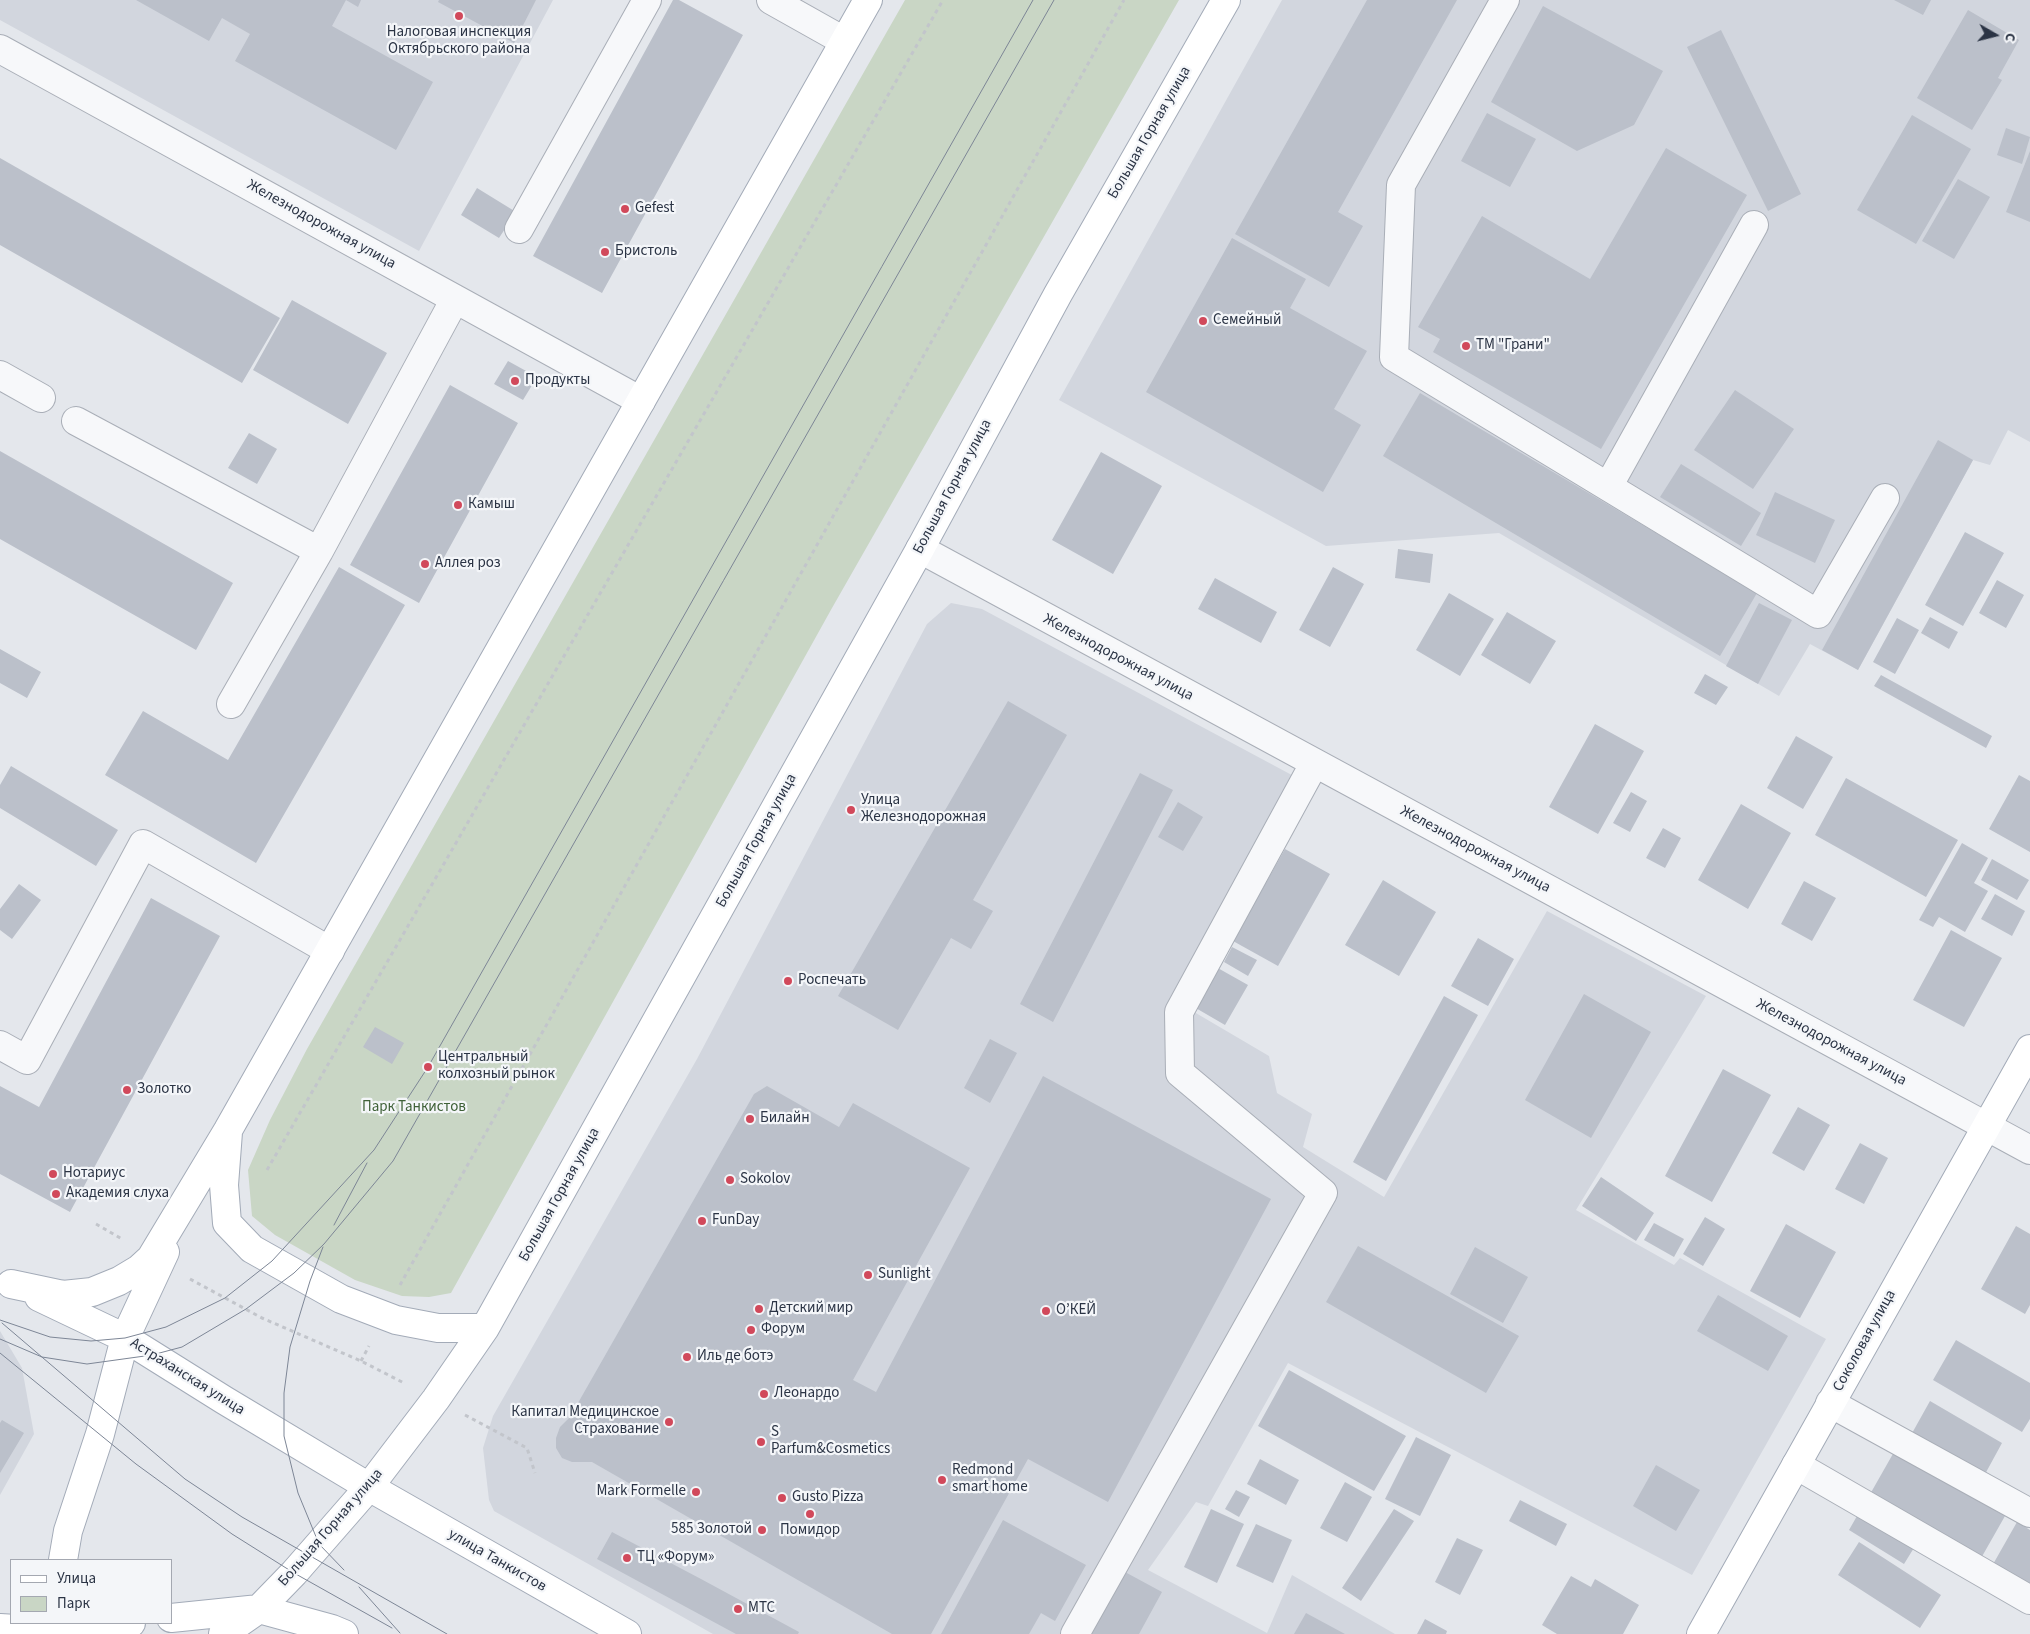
<!DOCTYPE html>
<html>
<head>
<meta charset="utf-8">
<style>
  body { margin:0 }
  #map { position:relative; width:2030px; height:1634px; overflow:hidden; background:#e4e7ec; font-family:"Source Sans 3",sans-serif }
  canvas { display:block }
  .legend { position:absolute; left:10px; top:1559px; width:162px; height:65px; box-sizing:border-box; background:#f4f6f9; border:1px solid #a4a8b1; margin:0; padding:6px 9px; list-style:none; font-size:15px; color:#2b3445 }
  .legend li { display:flex; align-items:center; gap:10px; height:25px }
  .legend b { width:25px; border:1px solid #a4a8b1 }
  .north { position:absolute; left:1970px; top:10px; width:50px; height:50px; -webkit-text-stroke:4px #f4f6f9; paint-order:stroke; rotate:98deg; font-size:14px; font-weight:700; line-height:20px; text-align:center; color:#2b3445 }
  .north::after { content:''; display:block; margin:auto; width:18px; height:22px; background:#2b3445; clip-path:polygon(50% 0,100% 100%,50% 72%,0 100%) }
</style>
</head>
<body>
<div id="map">
<canvas width="2030" height="1634"></canvas>
<ul class="legend">
<li><b style="height:6px;background:#fff"></b>Улица</li>
<li><b style="height:14px;background:#c9d6c5"></b>Парк</li>
</ul>
<div class="north">С</div>
</div>
<script>
const ctx = document.querySelector('canvas').getContext('2d');
ctx.lineJoin = 'round';
function fill(path, color) {
  ctx.fillStyle = color;
  ctx.fill(path, 'evenodd');
}
function shape(rows) {
  const path = new Path2D();
  for (const r of rows) {
    path.moveTo(r[0], r[1]);
    for (let i = 2; i < r.length; i += 2) path.lineTo(r[i], r[i + 1]);
  }
  return path;
}
function strokePath(path, color, width, dash) {
  ctx.strokeStyle = color;
  ctx.lineWidth = width;
  ctx.lineCap = dash ? 'butt' : 'round';
  ctx.setLineDash(dash || []);
  ctx.stroke(path);
}
function drawText(font, color, halo, rows, align = 'center') {
  ctx.font = font + ' "Source Sans 3",sans-serif';
  ctx.lineWidth = 4.5;
  ctx.setLineDash([]);
  ctx.textBaseline = 'middle';
  ctx.strokeStyle = halo;
  ctx.fillStyle = color;
  for (const [text, x, y, turn = 0] of rows) {
    ctx.save();
    ctx.translate(x, y);
    ctx.rotate((+turn || 0) * Math.PI / 180);
    ctx.textAlign = isNaN(turn) ? turn : align;
    if (halo) ctx.strokeText(text, 0, 0);
    ctx.fillText(text, 0, 0);
    ctx.restore();
  }
}
const built = shape([
  [0,0,553,0,419,251,0,20],
  [1282,0,2030,0,2030,442,2008,430,1990,465,1973,460,1858,670,1810,644,1779,696,1499,533,1326,546,1059,400],
  [951,603,982,609,1316,788,1189,1009,1269,1056,1277,1093,1312,1114,1303,1147,1384,1197,1547,911,1706,996,1576,1210,1674,1265,1680,1258,1826,1339,1692,1575,1288,1363,1208,1506,1196,1502,1148,1570,1267,1633,1292,1575,1395,1634,713,1634,494,1511,489,1500,483,1448,493,1416,697,1059,927,624],
  [0,1331,22,1368,34,1434,0,1495]
]);
const green = shape([
  [905,0,1179,0,832,608,451,1293,429,1297,402,1296,355,1280,275,1235,252,1216,248,1170,270,1120,307,1049]
]);
const building = shape([
  [136,0,361,0,358,7,346,0,332,26,433,82,396,150,235,61,250,34,222,18,209,41],
  [439,0,536,0,514,43,438,2],
  [673,0,679,0,743,35,602,293,533,256],
  [1367,0,1457,0,1338,212,1363,226,1329,287,1235,234],
  [1894,0,1931,0,1923,15],
  [1543,6,1663,71,1634,125,1577,151,1491,102],
  [1968,10,2019,40,1998,78,2002,80,1972,130,1917,98],
  [1721,30,1801,194,1768,211,1687,47],
  [1487,113,1536,139,1510,187,1461,161],
  [1912,115,1971,149,1916,244,1857,210],
  [2006,128,2030,137,2022,164,1997,155],
  [1666,148,1747,195,1601,449,1433,352,1440,339,1418,327,1482,216,1590,279],
  [2030,151,2030,222,2006,212],
  [0,158,280,318,242,383,0,245],
  [1958,179,1990,197,1954,259,1922,241],
  [477,188,516,212,499,238,461,215],
  [1232,238,1306,279,1290,308,1367,351,1334,409,1361,425,1323,492,1146,392],
  [292,300,387,353,348,424,253,370],
  [508,361,537,377,523,400,494,384],
  [450,385,518,423,419,603,350,565],
  [1735,390,1794,429,1753,489,1694,450],
  [1420,393,1757,593,1720,656,1383,456],
  [249,433,277,449,257,484,228,468],
  [1938,440,1973,460,1858,670,1822,650],
  [0,451,233,583,196,650,0,539],
  [1101,452,1162,486,1113,574,1052,540],
  [1681,464,1761,513,1741,546,1660,497],
  [1775,492,1835,520,1815,563,1756,535],
  [1965,532,2004,553,1963,626,1925,605],
  [1398,549,1433,554,1430,583,1395,578],
  [339,567,405,605,256,863,105,775,143,711,228,760],
  [1333,567,1364,584,1330,647,1299,630],
  [1215,578,1277,612,1261,643,1198,609],
  [1997,580,2024,595,2006,628,1979,613],
  [1449,593,1494,619,1460,676,1416,650],
  [1759,603,1792,620,1758,684,1726,666],
  [1507,612,1556,641,1530,684,1481,655],
  [1930,617,1958,632,1949,649,1921,633],
  [1897,618,1919,630,1895,674,1873,662],
  [0,649,41,672,27,698,0,683],
  [1705,674,1728,687,1716,705,1694,693],
  [1881,675,1992,736,1986,748,1874,686],
  [1008,701,1067,735,973,900,993,911,971,949,951,938,898,1030,838,996],
  [1595,724,1644,751,1598,834,1549,807],
  [1796,736,1833,757,1803,809,1767,788],
  [11,766,118,830,96,866,0,808,0,785],
  [1140,773,1173,790,1053,1022,1020,1004],
  [2019,775,2030,781,2030,852,1989,829],
  [1846,778,1958,840,1926,897,1815,835],
  [1631,792,1647,801,1630,832,1613,823],
  [1178,802,1203,817,1183,851,1158,837],
  [1741,804,1791,833,1748,909,1698,880],
  [1663,828,1681,838,1665,868,1646,858],
  [1962,843,1988,858,1974,883,1988,891,1965,932,1939,917,1933,927,1919,920],
  [1285,849,1330,874,1278,966,1233,941],
  [1992,859,2029,880,2017,900,1981,880],
  [1383,880,1436,912,1399,976,1345,945],
  [1804,881,1836,898,1812,941,1781,924],
  [19,884,41,900,12,939,0,930,0,909],
  [1995,894,2025,911,2012,936,1981,919],
  [151,898,220,936,70,1212,0,1174,0,1086,39,1107],
  [1951,930,2002,958,1964,1027,1913,1000],
  [1478,938,1514,959,1488,1006,1451,986],
  [1232,947,1257,960,1248,976,1224,962],
  [1216,967,1248,985,1225,1025,1194,1007],
  [1584,994,1651,1032,1591,1138,1525,1100],
  [1444,996,1478,1015,1386,1181,1353,1162],
  [375,1027,404,1043,392,1064,363,1047],
  [990,1039,1017,1053,990,1103,964,1088],
  [1723,1069,1771,1095,1712,1202,1665,1176],
  [1043,1076,1271,1199,1108,1502,1028,1459,931,1634,892,1634,592,1462,572,1462,562,1458,556,1448,556,1438,560,1427,570,1417,754,1094,767,1086,839,1127,853,1103,970,1168,853,1380,876,1392],
  [1798,1107,1830,1125,1804,1171,1772,1153],
  [1860,1143,1888,1158,1864,1204,1835,1189],
  [1601,1177,1654,1213,1636,1241,1582,1206],
  [1705,1217,1725,1229,1703,1266,1683,1254],
  [1654,1223,1684,1239,1674,1257,1644,1240],
  [1786,1224,1836,1252,1800,1318,1750,1291],
  [2016,1226,2030,1234,2030,1305,2025,1314,1981,1289],
  [1358,1246,1519,1336,1486,1393,1326,1302],
  [1475,1247,1528,1277,1503,1323,1450,1294],
  [1718,1295,1788,1336,1768,1371,1697,1331],
  [1956,1340,2030,1383,2030,1419,2022,1432,1933,1380],
  [1289,1370,1406,1436,1374,1491,1258,1426],
  [1930,1401,2002,1443,1984,1476,1911,1435],
  [2,1420,24,1433,0,1473,0,1423],
  [1416,1437,1451,1455,1420,1516,1385,1499],
  [1894,1452,2005,1516,1980,1560,1869,1496],
  [1260,1459,1299,1480,1286,1505,1247,1484],
  [1656,1465,1700,1490,1676,1531,1633,1506],
  [1345,1482,1372,1497,1347,1542,1320,1528],
  [1236,1490,1250,1497,1239,1517,1225,1509],
  [1520,1500,1567,1524,1556,1546,1509,1521],
  [1211,1509,1244,1524,1217,1583,1184,1567],
  [1394,1509,1414,1521,1361,1601,1342,1588],
  [1861,1509,1917,1543,1904,1564,1849,1530],
  [1003,1520,1086,1565,1055,1621,1041,1613,1029,1634,941,1634],
  [2017,1522,2030,1530,2030,1588,1992,1566],
  [1256,1524,1292,1540,1273,1583,1236,1566],
  [612,1532,701,1579,799,1632,798,1634,736,1634,597,1559],
  [1457,1538,1483,1550,1460,1595,1435,1582],
  [1859,1542,1941,1595,1920,1628,1838,1575],
  [1125,1572,1162,1592,1139,1634,1091,1634],
  [1571,1576,1591,1587,1595,1579,1639,1605,1623,1634,1557,1634,1542,1625],
  [1306,1613,1345,1634,1294,1634],
  [1425,1619,1447,1631,1446,1634,1417,1634]
]);
const path = shape([
  [267,1170,943,0],
  [96,1224,122,1239],
  [190,1279,262,1318,361,1361,404,1383],
  [400,1285,1124,0],
  [361,1361,369,1346],
  [465,1415,527,1448,535,1473]
]);
const minor = shape([
  [771,0,844,41],
  [1505,0,1401,185,1394,357,1818,614,1885,498],
  [0,49,641,401],
  [519,229,647,0],
  [0,375,41,398],
  [76,421,319,551],
  [1609,485,1754,225],
  [920,549,2030,1150],
  [231,704,319,551,455,299],
  [0,1045,27,1060,143,844,330,951],
  [1830,1403,2030,1513],
  [1796,1465,2030,1600],
  [1075,1634,1323,1193,1180,1073,1179,1012,1314,764]
]);
const major = shape([
  [228,1132,224,1185,227,1223,252,1249,341,1299,396,1320,438,1328,485,1328],
  [11,1284,63,1295,92,1292,119,1281,139,1269,151,1258,228,1130,868,0],
  [39,1297,125,1338,224,1400,369,1487,627,1634],
  [63,1560,68,1531,100,1434,125,1338,165,1252],
  [171,1618,259,1609,332,1629,344,1634],
  [0,1628,49,1631,131,1623],
  [223,1634,259,1609,294,1573,369,1487,436,1399,485,1328,920,549,1058,294,1226,0],
  [1701,1634,2030,1049]
]);
const tram = shape([
  [334,1225,367,1163],
  [323,1247,310,1281,290,1347,284,1393,284,1436,298,1493,319,1544,344,1570],
  [0,1320,50,1337,91,1341,125,1338,166,1327,225,1298,272,1261,374,1150,428,1067,1033,0],
  [2,1323,185,1479,242,1517,447,1634],
  [0,1339,42,1357,87,1364,152,1355,182,1347,246,1309,294,1273,324,1244,393,1161,1054,0],
  [0,1353,136,1464,232,1534,294,1573,392,1628],
  [359,1587,400,1633]
]);
const markers = [
  [459,16,5,"#d1495b"],
  [625,209,5,"#d1495b"],
  [605,252,5,"#d1495b"],
  [1203,321,5,"#d1495b"],
  [1466,346,5,"#d1495b"],
  [515,381,5,"#d1495b"],
  [458,505,5,"#d1495b"],
  [425,564,5,"#d1495b"],
  [851,810,5,"#d1495b"],
  [788,981,5,"#d1495b"],
  [428,1067,5,"#d1495b"],
  [127,1090,5,"#d1495b"],
  [750,1119,5,"#d1495b"],
  [53,1174,5,"#d1495b"],
  [730,1180,5,"#d1495b"],
  [56,1194,5,"#d1495b"],
  [702,1221,5,"#d1495b"],
  [868,1275,5,"#d1495b"],
  [759,1309,5,"#d1495b"],
  [1046,1311,5,"#d1495b"],
  [751,1330,5,"#d1495b"],
  [687,1357,5,"#d1495b"],
  [764,1394,5,"#d1495b"],
  [669,1422,5,"#d1495b"],
  [761,1442,5,"#d1495b"],
  [942,1480,5,"#d1495b"],
  [696,1492,5,"#d1495b"],
  [782,1498,5,"#d1495b"],
  [810,1514,5,"#d1495b"],
  [762,1530,5,"#d1495b"],
  [627,1558,5,"#d1495b"],
  [738,1609,5,"#d1495b"]
];
const poiNames = [
  ["Налоговая инспекция",459,33,"center"],
  ["Октябрьского района",459,50,"center"],
  ["Gefest",635,209],
  ["Бристоль",615,252],
  ["Семейный",1213,321],
  ["ТМ \"Грани\"",1476,346],
  ["Продукты",525,381],
  ["Камыш",468,505],
  ["Аллея роз",435,564],
  ["Улица",861,801],
  ["Железнодорожная",861,818],
  ["Роспечать",798,981],
  ["Центральный",438,1058],
  ["колхозный рынок",438,1075],
  ["Золотко",137,1090],
  ["Билайн",760,1119],
  ["Нотариус",63,1174],
  ["Sokolov",740,1180],
  ["Академия слуха",66,1194],
  ["FunDay",712,1221],
  ["Sunlight",878,1275],
  ["Детский мир",769,1309],
  ["О’КЕЙ",1056,1311],
  ["Форум",761,1330],
  ["Иль де ботэ",697,1357],
  ["Леонардо",774,1394],
  ["Капитал Медицинское",659,1413,"right"],
  ["Страхование",659,1430,"right"],
  ["S",771,1433],
  ["Parfum&Cosmetics",771,1450],
  ["Redmond",952,1471],
  ["smart home",952,1488],
  ["Mark Formelle",686,1492,"right"],
  ["Gusto Pizza",792,1498],
  ["585 Золотой",752,1530,"right"],
  ["Помидор",810,1531,"center"],
  ["ТЦ «Форум»",637,1558],
  ["МТС",748,1609]
];
const streetNames = [
  ["Большая Горная улица",1150,133,-60],
  ["Железнодорожная улица",321,225,29],
  ["Большая Горная улица",953,487,-62],
  ["Железнодорожная улица",1118,658,28],
  ["Большая Горная улица",757,841,-61],
  ["Железнодорожная улица",1475,850,28],
  ["Железнодорожная улица",1831,1043,28],
  ["Большая Горная улица",560,1195,-61],
  ["Соколовая улица",1865,1341,-61],
  ["Астраханская улица",187,1377,32],
  ["Большая Горная улица",331,1528,-49],
  ["улица Танкистов",497,1561,30]
];
const parkNames = [
  ["Парк Танкистов",414,1108]
];
fill(built, '#d2d6de');
fill(green, '#c9d6c5');
fill(building, '#bbc0ca');
strokePath(minor, '#a9aeb7', 30);
strokePath(major, '#a3abb8', 30);
strokePath(path, '#c2c5cb', 3, [4, 4]);
strokePath(minor, '#f7f8fa', 28);
strokePath(major, '#fff', 28);
strokePath(tram, '#7d8696', 1);
for (const [x, y, r, color] of markers) {
  const dot = new Path2D();
  dot.arc(x, y, r, 0, 2 * Math.PI);
  ctx.fillStyle = color;
  ctx.fill(dot);
  strokePath(dot, '#f4f6f9', 2);
}
drawText('15px', '#2b3445', '#f4f6f9', poiNames, 'left');
drawText('15px', '#2b3445', '#f4f6f9', streetNames);
drawText('15px', '#3f6138', '#f4f6f9', parkNames);
</script>
</body>
</html>
